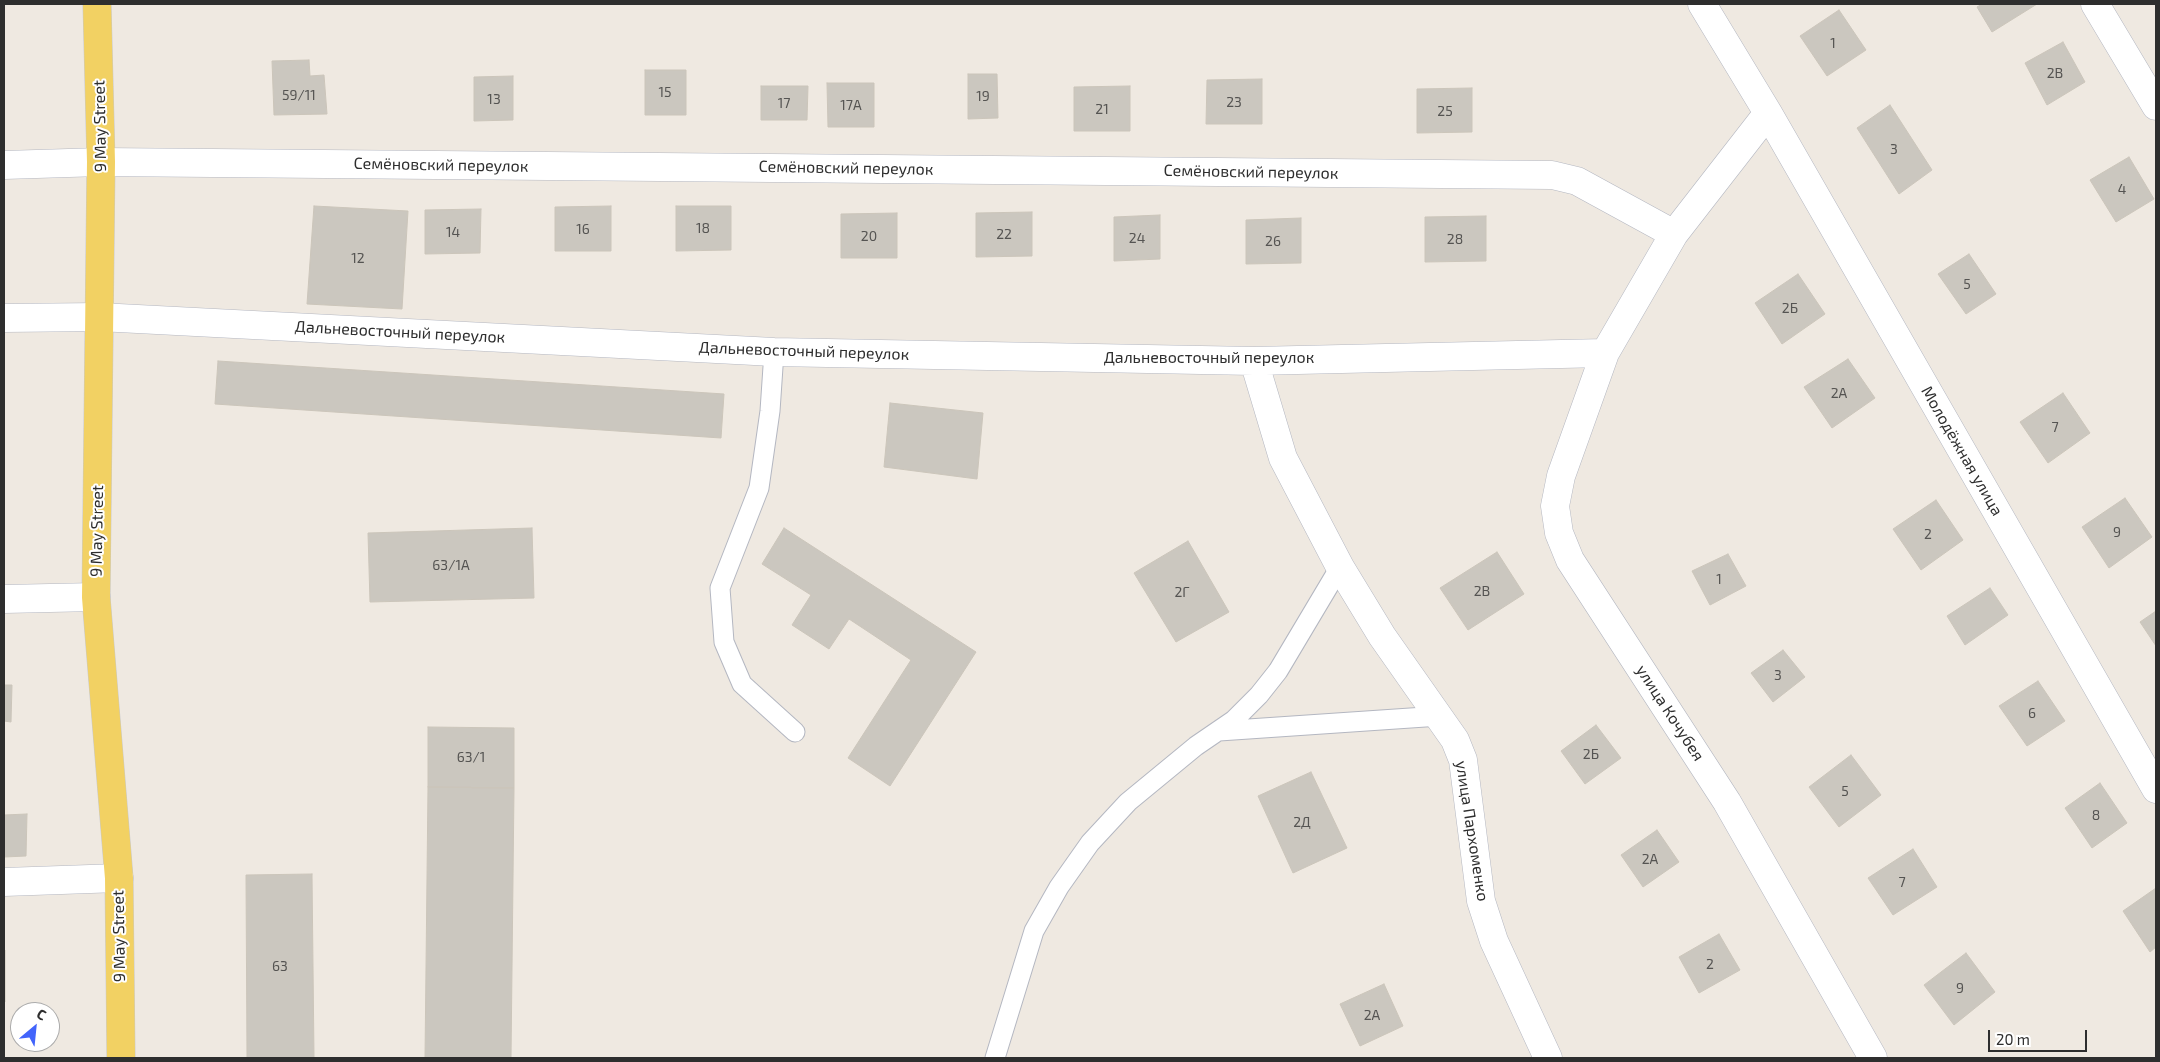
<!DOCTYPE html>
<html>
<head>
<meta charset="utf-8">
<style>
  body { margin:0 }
  #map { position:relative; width:2160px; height:1062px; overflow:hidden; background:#efe9e1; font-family:"Exo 2",sans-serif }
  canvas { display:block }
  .frame { position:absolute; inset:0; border:5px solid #2e2e2e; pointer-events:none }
  .north { position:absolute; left:10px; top:1002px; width:50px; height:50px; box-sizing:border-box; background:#fff; border:1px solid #ababab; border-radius:50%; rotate:28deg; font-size:14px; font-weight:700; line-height:20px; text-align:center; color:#2e2e2e }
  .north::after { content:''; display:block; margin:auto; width:18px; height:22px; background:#4264fb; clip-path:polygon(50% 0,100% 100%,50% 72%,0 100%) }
  .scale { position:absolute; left:1988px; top:1030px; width:99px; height:22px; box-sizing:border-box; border:2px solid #2e2e2e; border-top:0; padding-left:6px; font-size:15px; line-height:18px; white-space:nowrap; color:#2e2e2e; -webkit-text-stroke:4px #fff; paint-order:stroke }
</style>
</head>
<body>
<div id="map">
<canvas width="2160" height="1062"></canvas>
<div class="frame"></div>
<div class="north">С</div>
<div class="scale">20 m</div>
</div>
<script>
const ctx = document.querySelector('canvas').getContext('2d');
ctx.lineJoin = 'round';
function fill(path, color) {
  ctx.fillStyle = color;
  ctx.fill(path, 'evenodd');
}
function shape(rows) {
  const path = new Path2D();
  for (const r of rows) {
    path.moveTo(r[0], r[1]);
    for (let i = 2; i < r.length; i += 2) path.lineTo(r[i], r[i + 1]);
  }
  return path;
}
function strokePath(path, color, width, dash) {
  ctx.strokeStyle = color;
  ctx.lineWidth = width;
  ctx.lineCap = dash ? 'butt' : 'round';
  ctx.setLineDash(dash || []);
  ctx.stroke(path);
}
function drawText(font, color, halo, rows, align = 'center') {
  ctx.font = font + ' "Exo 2",sans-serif';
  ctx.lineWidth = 4;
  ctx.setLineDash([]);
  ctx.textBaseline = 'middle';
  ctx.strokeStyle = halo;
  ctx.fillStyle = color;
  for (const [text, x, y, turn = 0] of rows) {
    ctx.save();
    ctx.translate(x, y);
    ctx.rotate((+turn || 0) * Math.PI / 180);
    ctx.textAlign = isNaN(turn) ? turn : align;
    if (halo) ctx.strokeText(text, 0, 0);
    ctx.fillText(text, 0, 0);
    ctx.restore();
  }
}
const building = shape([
  [1982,4,2037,4,1992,32,1977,7,1982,4],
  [1839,10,1866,50,1827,76,1800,36,1839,10],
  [2063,42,2085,82,2047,105,2025,63,2063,42],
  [309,60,310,76,324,75,327,114,274,115,272,61,309,60],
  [645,70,686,70,686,115,645,115,645,70],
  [968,74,997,74,998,118,968,119,968,74],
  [513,76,513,120,474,121,474,77,513,76],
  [1262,79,1262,124,1206,124,1207,80,1262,79],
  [827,83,874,83,874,127,828,127,827,83],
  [761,86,808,86,807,120,761,120,761,86],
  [1130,86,1130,131,1074,131,1074,87,1130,86],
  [1472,88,1472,132,1417,133,1417,89,1472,88],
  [1890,105,1932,170,1899,194,1857,128,1890,105],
  [2129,157,2154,199,2116,222,2090,180,2129,157],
  [314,206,408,211,402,309,307,304,314,206],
  [611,206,611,251,555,251,555,207,611,206],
  [676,206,731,206,731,250,676,251,676,206],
  [481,209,480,253,425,254,425,210,481,209],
  [1032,212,1032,256,976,257,976,213,1032,212],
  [897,213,897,258,841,258,841,214,897,213],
  [1160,215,1160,259,1114,261,1114,217,1160,215],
  [1486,216,1486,261,1425,262,1425,217,1486,216],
  [1301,218,1301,263,1246,264,1246,220,1301,218],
  [1969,254,1996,294,1966,314,1938,274,1969,254],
  [1798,274,1825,314,1782,344,1755,303,1798,274],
  [1848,359,1875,398,1832,428,1804,387,1848,359],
  [218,361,724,394,721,438,215,404,218,361],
  [2063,393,2090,433,2048,463,2020,422,2063,393],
  [890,403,983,413,977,479,884,467,890,403],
  [2125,498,2152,537,2109,568,2082,527,2125,498],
  [1936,500,1963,540,1921,570,1893,529,1936,500],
  [532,528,534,598,370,602,368,533,532,528],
  [784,528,976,652,890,786,848,758,911,660,849,619,829,649,792,625,811,595,762,564,784,528],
  [1188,541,1229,612,1176,642,1134,573,1188,541],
  [1497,552,1524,594,1468,630,1440,588,1497,552],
  [1728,554,1746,586,1710,605,1692,571,1728,554],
  [1990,588,2008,615,1965,645,1947,616,1990,588],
  [2156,611,2156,646,2140,622,2156,611],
  [1783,650,1805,677,1773,702,1751,673,1783,650],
  [2038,681,2065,721,2027,746,1999,706,2038,681],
  [4,685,12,685,11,722,4,721,4,685],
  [1596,725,1621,758,1585,784,1561,751,1596,725],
  [428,727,514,728,514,788,428,787,428,727],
  [1851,755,1881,795,1839,827,1809,787,1851,755],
  [1311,772,1347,848,1293,873,1258,796,1311,772],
  [2100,783,2127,823,2092,848,2065,808,2100,783],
  [428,787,514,788,511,1058,425,1058,428,787],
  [27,814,26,856,4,857,4,815,27,814],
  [1657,830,1679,862,1643,887,1621,855,1657,830],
  [1913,849,1937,887,1893,915,1868,878,1913,849],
  [312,874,314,1058,247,1058,246,875,312,874],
  [2156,888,2156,947,2150,952,2123,911,2156,888],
  [1719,934,1740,970,1699,993,1679,957,1719,934],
  [4,950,5,950,5,1002,4,1002,4,950],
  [1966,953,1995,992,1954,1025,1924,985,1966,953],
  [1384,984,1403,1026,1360,1046,1340,1004,1384,984]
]);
const service = shape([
  [774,352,770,411,759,488,720,588,724,642,742,684,795,732],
  [1219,731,1440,716],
  [995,1058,1034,931,1059,887,1090,843,1128,802,1196,746,1234,720,1259,695,1278,671,1340,567]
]);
const minor = shape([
  [1702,4,1768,113,2156,789],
  [2095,4,2156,106],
  [1768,113,1674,234,1605,353,1561,476,1555,506,1559,533,1570,560,1727,802,1873,1058],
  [4,165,101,162,1552,175,1577,181,1674,234],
  [4,318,99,317,774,352,1254,361,1605,353],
  [1254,361,1283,458,1340,567,1382,636,1455,740,1463,760,1481,901,1494,941,1548,1058],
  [4,599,96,597],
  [4,882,119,878]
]);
const primary = shape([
  [97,4,101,162,96,597,119,878,121,1058]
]);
const numberNames = [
  ["1",1833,43],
  ["2В",2055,73],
  ["15",665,92],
  ["59/11",299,95],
  ["19",983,96],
  ["13",494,99],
  ["23",1234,102],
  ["17",784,103],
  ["17А",851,105],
  ["21",1102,109],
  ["25",1445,111],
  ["3",1894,149],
  ["4",2122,189],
  ["18",703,228],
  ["16",583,229],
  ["14",453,232],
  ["22",1004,234],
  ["20",869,236],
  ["24",1137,238],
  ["28",1455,239],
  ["26",1273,241],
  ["12",358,258],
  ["5",1967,284],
  ["2Б",1790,308],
  ["2А",1839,393],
  ["7",2055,427],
  ["9",2117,532],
  ["2",1928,534],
  ["63/1А",451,565],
  ["1",1719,579],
  ["2В",1482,591],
  ["2Г",1182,592],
  ["3",1778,675],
  ["6",2032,713],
  ["2Б",1591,754],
  ["63/1",471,757],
  ["5",1845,791],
  ["8",2096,815],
  ["2Д",1302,822],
  ["2А",1650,859],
  ["7",1902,882],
  ["2",1710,964],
  ["63",280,966],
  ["9",1960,988],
  ["2А",1372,1015]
];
const streetNames = [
  ["9 May Street",100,126,-91],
  ["Семёновский переулок",441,165,1],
  ["Семёновский переулок",846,168,1],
  ["Семёновский переулок",1251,172,1],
  ["Дальневосточный переулок",400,332,3],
  ["Дальневосточный переулок",804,351,2],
  ["Дальневосточный переулок",1209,358],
  ["Молодёжная улица",1962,451,60],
  ["9 May Street",97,531,-89],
  ["улица Кочубея",1670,713,57],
  ["улица Пархоменко",1472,831,81],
  ["9 May Street",119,936,-91]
];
fill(building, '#cbc7bf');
strokePath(building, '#cbc5ba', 1);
strokePath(service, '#b4b7c1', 21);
strokePath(minor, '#b4b7c1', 29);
strokePath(primary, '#c9c9c9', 29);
strokePath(service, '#fff', 19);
strokePath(minor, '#fff', 28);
strokePath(primary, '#f2d163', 28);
drawText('14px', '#555452', null, numberNames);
drawText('16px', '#2e2e2e', '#fff', streetNames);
</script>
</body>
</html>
